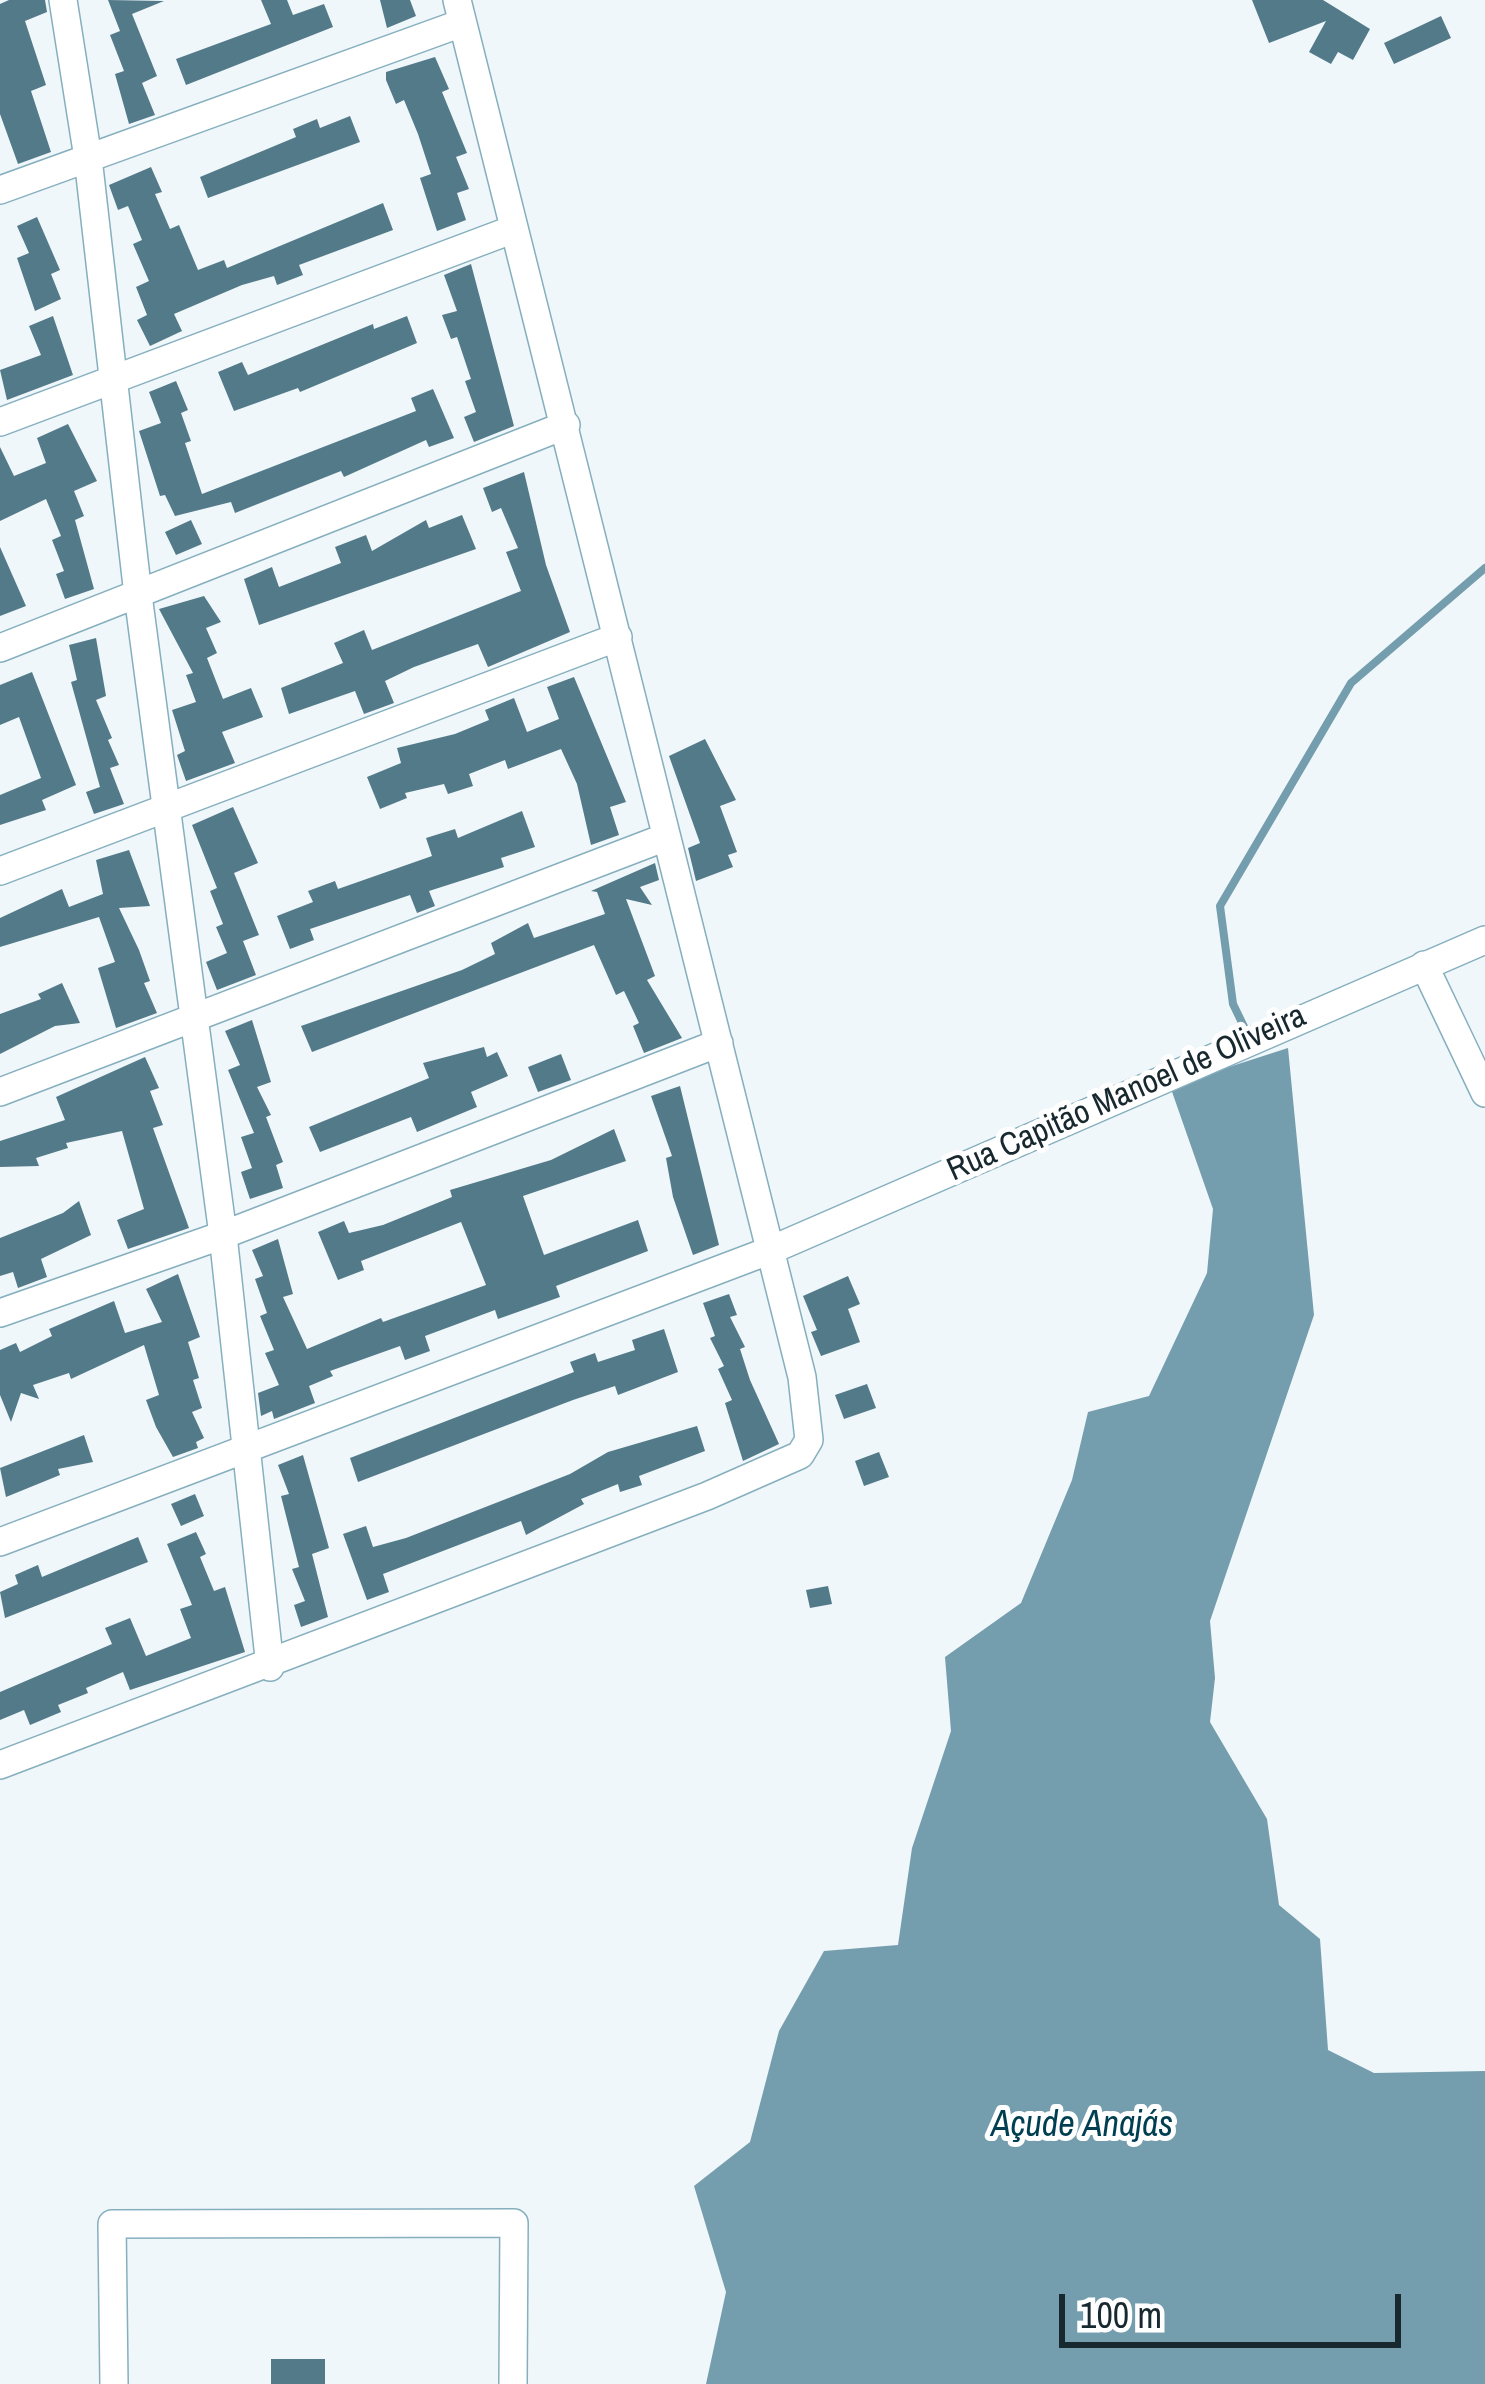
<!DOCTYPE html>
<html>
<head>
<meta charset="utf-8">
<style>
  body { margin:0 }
  #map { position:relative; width:1485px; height:2384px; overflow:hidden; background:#eff7fa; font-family:"Archivo Narrow",sans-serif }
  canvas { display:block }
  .scale { position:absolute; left:1059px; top:2294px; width:342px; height:54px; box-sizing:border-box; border:6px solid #17282e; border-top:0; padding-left:15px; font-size:36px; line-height:42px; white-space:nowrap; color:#17282e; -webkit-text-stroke:9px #fff; paint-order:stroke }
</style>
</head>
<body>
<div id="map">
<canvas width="1485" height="2384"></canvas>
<div class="scale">100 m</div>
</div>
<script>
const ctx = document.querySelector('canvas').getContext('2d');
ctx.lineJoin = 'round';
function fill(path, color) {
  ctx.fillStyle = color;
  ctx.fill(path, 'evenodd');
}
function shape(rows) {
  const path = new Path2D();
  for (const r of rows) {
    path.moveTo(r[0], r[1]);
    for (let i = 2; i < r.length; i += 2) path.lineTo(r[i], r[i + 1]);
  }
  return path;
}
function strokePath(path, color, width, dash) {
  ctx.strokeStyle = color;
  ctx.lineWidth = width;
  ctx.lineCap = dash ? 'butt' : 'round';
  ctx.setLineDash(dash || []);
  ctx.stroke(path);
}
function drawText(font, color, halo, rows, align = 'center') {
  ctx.font = font + ' "Archivo Narrow",sans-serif';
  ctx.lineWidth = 10;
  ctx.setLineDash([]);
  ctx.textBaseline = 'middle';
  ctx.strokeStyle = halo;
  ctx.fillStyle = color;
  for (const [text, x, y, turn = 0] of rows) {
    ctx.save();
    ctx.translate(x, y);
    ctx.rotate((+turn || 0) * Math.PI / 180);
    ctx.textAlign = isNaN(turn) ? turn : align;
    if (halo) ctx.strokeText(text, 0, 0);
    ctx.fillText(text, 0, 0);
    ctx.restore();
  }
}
const water = shape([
  [1288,1048,1314,1315,1210,1621,1215,1678,1210,1722,1267,1819,1279,1905,1320,1939,1328,2050,1374,2073,1485,2071,1485,2384,706,2384,726,2292,694,2186,750,2142,779,2031,824,1951,898,1945,912,1848,951,1731,945,1657,1021,1603,1072,1480,1088,1412,1149,1396,1207,1273,1213,1209,1170,1086]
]);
const stream = shape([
  [1248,1035,1233,1004,1220,906,1351,683,1485,568]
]);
const building = shape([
  [9,0,45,0,47,12,25,21,46,85,31,91,51,152,18,164,0,114,0,4],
  [108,0,164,1,132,14,157,76,142,83,155,115,129,124,115,74,124,71,110,35,120,31],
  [261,0,287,0,293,15,324,4,333,27,186,85,176,59,271,24],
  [380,0,410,0,416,16,387,28],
  [1252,0,1323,0,1370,29,1353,60,1338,52,1331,64,1309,52,1326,21,1269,43],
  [1441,16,1451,38,1394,64,1384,43],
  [435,57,449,89,442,92,467,153,456,157,469,189,457,193,466,220,437,231,420,178,431,174,418,134,404,100,396,104,386,80,386,72],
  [350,116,360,142,208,198,200,177,296,137,293,129,317,119,320,128],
  [151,167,162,192,155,194,170,229,179,225,198,270,224,260,227,268,383,203,393,230,299,265,303,275,277,285,274,276,242,285,174,314,182,331,150,346,137,320,147,315,136,287,149,281,133,244,142,240,128,206,118,210,109,185],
  [37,217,60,270,51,274,61,299,35,311,17,258,29,253,17,226],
  [471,264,514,426,474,442,464,417,476,412,465,381,471,379,457,337,451,339,442,315,457,311,444,275],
  [53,316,73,375,7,400,0,370,41,355,29,326],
  [407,316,417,343,300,392,298,388,234,411,218,372,242,362,248,375,373,324,374,329],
  [176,381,188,410,181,413,191,441,185,443,202,494,416,411,411,398,433,389,454,438,429,447,426,440,344,477,341,471,235,513,231,502,175,516,165,495,160,496,139,431,161,423,149,392],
  [68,424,97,481,74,491,84,516,75,520,94,589,65,599,56,574,64,571,52,540,61,536,46,499,0,521,0,447,14,476,46,463,37,438],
  [524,472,546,565,570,632,488,667,478,644,414,667,385,681,394,703,364,714,355,691,289,714,281,688,343,663,334,643,364,630,372,650,521,591,506,552,518,548,501,508,492,512,483,488],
  [462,515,476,549,259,625,244,579,272,567,279,587,341,563,335,547,366,535,372,551,426,520,429,528],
  [191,520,202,544,176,555,165,532],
  [0,547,26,606,0,616],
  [204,596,221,622,206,628,217,653,207,658,223,699,251,688,263,717,222,732,235,763,186,781,177,755,185,751,172,710,196,702,186,675,193,673,159,609],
  [96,638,106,696,96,700,112,738,108,740,119,765,110,768,124,804,94,814,86,792,100,787,71,682,77,680,69,645],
  [32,672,76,785,42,800,46,810,0,825,0,795,41,778,19,717,0,725,0,685],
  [574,677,626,802,610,807,619,835,591,845,577,784,561,749,508,769,505,760,469,774,473,786,448,794,444,784,405,793,407,798,380,809,367,777,401,763,397,748,455,734,489,720,485,710,514,698,527,732,559,719,547,687],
  [705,739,736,800,720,806,737,852,728,855,733,867,696,881,688,848,700,843,669,756],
  [233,807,258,863,234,873,259,935,243,941,256,975,217,990,206,962,227,953,216,927,223,924,210,891,217,888,192,825],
  [522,811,535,847,501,858,504,867,429,891,435,906,417,913,410,895,310,929,314,940,290,949,277,916,313,902,308,891,335,881,338,889,432,856,426,838,455,829,458,838],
  [129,850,150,906,119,908,139,950,150,981,144,983,157,1013,116,1028,98,968,115,962,99,917,0,947,0,918,62,889,69,907,103,894,96,860],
  [655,863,659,880,640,887,652,905,626,899,655,976,647,980,682,1038,644,1053,633,1026,639,1023,624,991,616,995,594,945,312,1052,301,1026,462,970,495,954,491,943,528,923,534,938,605,914,597,892,591,891],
  [62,983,80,1023,55,1026,0,1054,0,1014,41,999,38,994],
  [252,1020,271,1082,257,1087,271,1115,266,1117,283,1162,276,1165,283,1188,250,1199,241,1172,252,1168,241,1137,254,1133,228,1070,240,1065,225,1031],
  [484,1047,487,1057,497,1052,508,1076,471,1092,477,1107,417,1132,411,1117,320,1152,309,1127,429,1078,423,1063],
  [561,1054,571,1080,538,1092,528,1067],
  [145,1057,159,1088,150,1091,163,1125,153,1128,189,1228,128,1249,117,1220,144,1209,122,1131,66,1143,68,1148,36,1158,39,1166,0,1167,0,1141,65,1120,56,1097],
  [680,1086,719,1245,693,1255,673,1197,666,1158,672,1156,651,1096],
  [614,1129,626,1161,523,1196,544,1255,638,1220,648,1251,556,1286,560,1297,498,1319,495,1310,425,1336,430,1351,405,1360,400,1346,330,1371,333,1376,309,1386,315,1403,274,1419,272,1411,261,1416,258,1393,279,1385,265,1353,274,1350,260,1316,267,1313,255,1279,263,1276,252,1250,278,1239,293,1294,283,1297,307,1349,381,1318,383,1322,486,1285,461,1222,361,1261,364,1270,338,1280,318,1232,344,1221,349,1233,383,1225,452,1197,450,1190,551,1160],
  [79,1201,91,1235,41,1259,47,1277,18,1288,13,1272,0,1276,0,1238,63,1213],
  [178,1274,200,1337,188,1342,199,1378,193,1380,202,1408,192,1412,204,1438,196,1442,198,1448,173,1457,156,1427,146,1400,159,1395,144,1345,71,1379,69,1373,33,1385,39,1399,21,1393,11,1422,0,1395,0,1350,16,1343,20,1352,52,1336,49,1329,114,1301,125,1333,162,1322,146,1289],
  [848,1276,860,1304,848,1309,860,1342,821,1356,811,1332,817,1330,803,1296],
  [729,1294,737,1315,730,1317,745,1347,740,1349,750,1380,779,1444,743,1461,725,1403,732,1400,718,1369,724,1366,710,1338,715,1336,703,1303],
  [664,1329,678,1372,618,1395,615,1386,573,1400,358,1482,350,1458,574,1372,570,1362,595,1353,598,1362,635,1350,632,1340],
  [867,1384,876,1408,844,1419,835,1395],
  [697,1426,705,1451,639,1476,642,1485,620,1492,618,1484,581,1499,584,1504,526,1535,521,1521,383,1574,389,1592,367,1600,343,1534,366,1526,373,1547,406,1538,570,1474,608,1452],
  [84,1435,93,1462,58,1469,60,1475,6,1497,0,1468],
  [879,1452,889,1477,864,1486,855,1461],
  [303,1455,329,1548,312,1554,328,1617,301,1627,294,1605,305,1601,292,1569,299,1567,281,1496,289,1494,278,1465],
  [195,1494,204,1516,181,1526,171,1504],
  [196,1532,206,1554,200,1557,214,1591,225,1587,245,1652,130,1690,123,1672,86,1688,88,1693,58,1705,61,1712,30,1725,24,1710,0,1720,0,1692,112,1644,105,1628,130,1618,146,1656,191,1638,180,1609,192,1605,167,1544],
  [138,1537,148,1562,5,1618,0,1592,18,1584,15,1575,38,1565,42,1577],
  [828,1586,832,1604,810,1608,806,1590],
  [271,2359,325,2359,325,2384,271,2384]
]);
const street = shape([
  [63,0,88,158,138,595,223,1235,270,1667],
  [0,190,462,23],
  [0,422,514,229],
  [0,648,566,425],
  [0,871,618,637],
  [1424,965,1485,1093],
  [0,1092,666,837],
  [0,1313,223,1235,719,1043],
  [0,1542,771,1250,1485,940],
  [0,1765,707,1496,800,1455,809,1440,802,1377,457,0],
  [114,2384,112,2224,514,2223,513,2384]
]);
const streetNames = [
  ["Rua Capitão Manoel de Oliveira",1127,1094,-24]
];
const waterNames = [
  ["Açude Anajás",1082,2126]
];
fill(water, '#749dad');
strokePath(stream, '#749dad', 8);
fill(building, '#537a89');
strokePath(street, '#86afbe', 30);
strokePath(street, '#fff', 27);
drawText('33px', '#17282e', '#fff', streetNames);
drawText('italic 36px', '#003f51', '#fff', waterNames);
</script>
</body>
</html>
